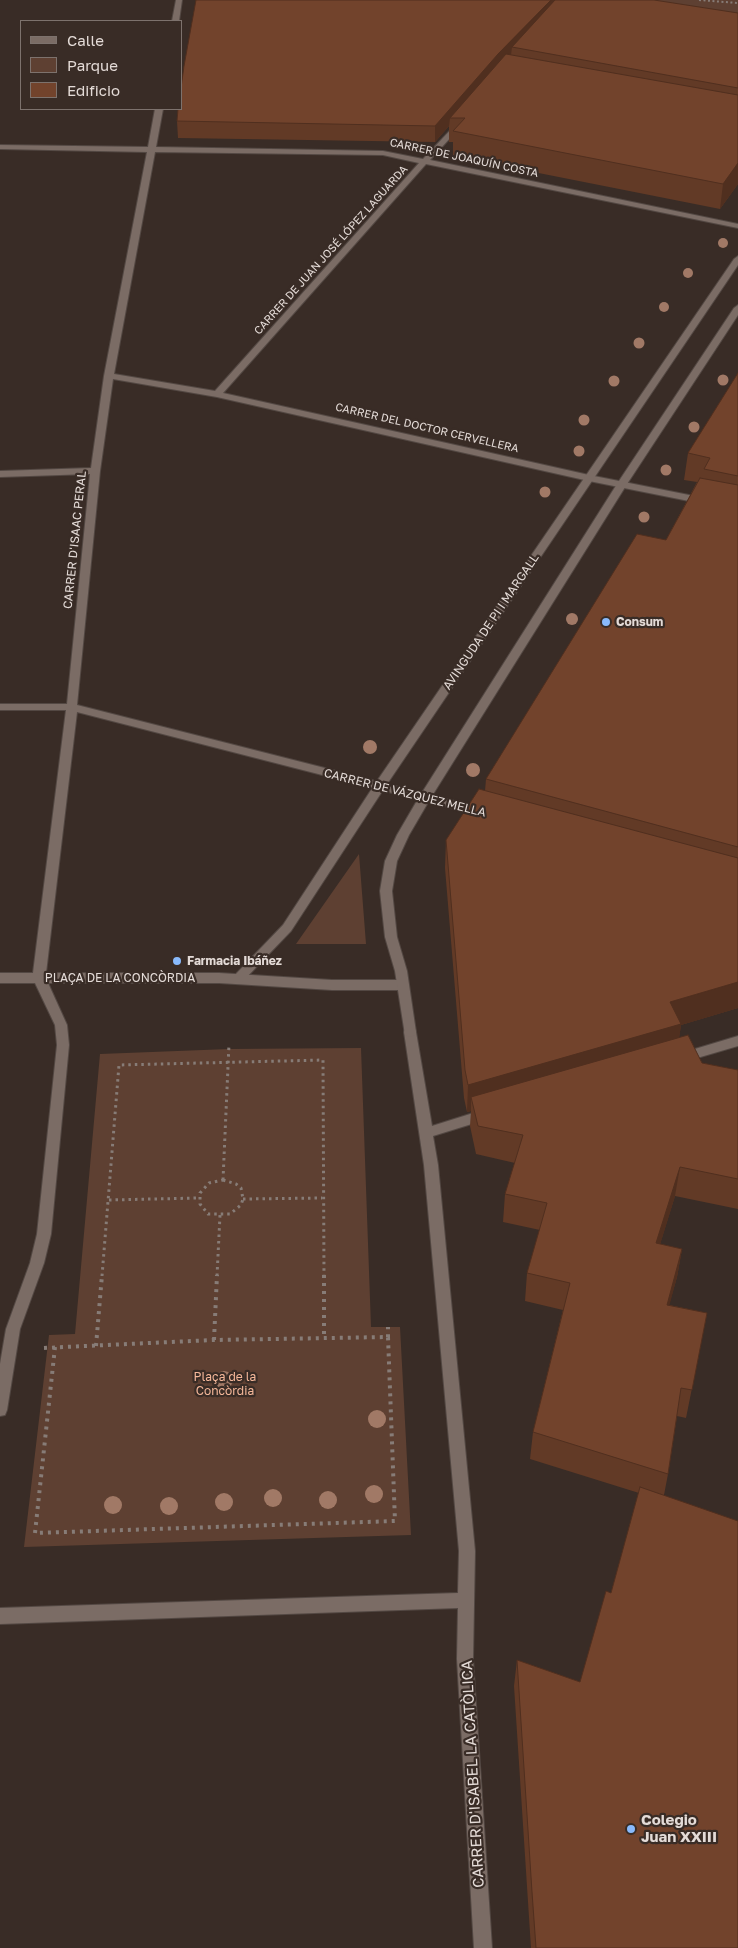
<!DOCTYPE html>
<html>
<head>
<meta charset="utf-8">
<style>
  body { margin:0 }
  #map { position:relative; width:738px; height:1948px; overflow:hidden; background:#392c26; font-family:"Golos Text",sans-serif }
  canvas { display:block }
  .legend { position:absolute; left:20px; top:20px; width:162px; height:90px; box-sizing:border-box; background:#392c26; border:1px solid #7d726d; margin:0; padding:6px 9px; list-style:none; font-size:15px; color:#e4dbd7 }
  .legend li { display:flex; align-items:center; gap:10px; height:25px }
  .legend b { width:25px; border:1px solid #7d726d }
</style>
</head>
<body>
<div id="map">
<canvas width="738" height="1948"></canvas>
<ul class="legend">
<li><b style="height:6px;background:#7b6c65"></b>Calle</li>
<li><b style="height:14px;background:#5e4032"></b>Parque</li>
<li><b style="height:14px;background:#72432c"></b>Edificio</li>
</ul>
</div>
<script>
const ctx = document.querySelector('canvas').getContext('2d');
ctx.lineJoin = 'round';
function fill(path, color) {
  ctx.fillStyle = color;
  ctx.fill(path, 'evenodd');
}
function shape(rows) {
  const path = new Path2D();
  for (const r of rows) {
    path.moveTo(r[0], r[1]);
    for (let i = 2; i < r.length; i += 2) path.lineTo(r[i], r[i + 1]);
  }
  return path;
}
function strokePath(path, color, width, dash) {
  ctx.strokeStyle = color;
  ctx.lineWidth = width;
  ctx.lineCap = dash ? 'butt' : 'round';
  ctx.setLineDash(dash || []);
  ctx.stroke(path);
}
function drawText(font, color, halo, rows, align = 'center') {
  ctx.font = font + ' "Golos Text",sans-serif';
  ctx.lineWidth = 4.5;
  ctx.setLineDash([]);
  ctx.textBaseline = 'middle';
  ctx.strokeStyle = halo;
  ctx.fillStyle = color;
  for (const [text, x, y, turn = 0] of rows) {
    ctx.save();
    ctx.translate(x, y);
    ctx.rotate((+turn || 0) * Math.PI / 180);
    ctx.textAlign = isNaN(turn) ? turn : align;
    if (halo) ctx.strokeText(text, 0, 0);
    ctx.fillText(text, 0, 0);
    ctx.restore();
  }
}
const green = shape([
  [608,0,738,0,738,20],
  [359,854,366,944,296,944],
  [361,1048,371,1327,400,1327,411,1535,24,1547,49,1335,75,1334,100,1054,229,1049]
]);
const pathFar2 = shape([
  [699,0,738,3]
]);
const pathFar1 = shape([
  [223,1180,229,1044],
  [223,1180,236,1184,241,1188,243,1199,241,1205,230,1214,208,1214,200,1204,200,1193,209,1183,223,1180],
  [243,1199,322,1198],
  [109,1200,198,1198],
  [102,1276,119,1065,323,1060,324,1276],
  [217,1276,220,1215]
]);
const path = shape([
  [324,1275,324,1337],
  [214,1340,217,1275],
  [96,1346,102,1275],
  [55,1347,35,1533,395,1521,388,1337],
  [44,1348,214,1340,388,1337,388,1327]
]);
const street = shape([
  [176,0,182,0,179,21,172,21,176,0],
  [155,109,163,109,156,147,383,151,423,159,459,121,462,121,462,125,430,160,738,224,738,228,426,164,223,393,589,475,704,498,709,501,704,504,589,481,217,397,113,379,100,471,77,705,482,808,488,812,482,816,77,712,46,973,219,973,332,980,403,980,407,982,409,985,407,988,403,990,332,990,219,983,48,983,67,1025,69,1045,51,1234,44,1263,20,1329,7,1410,5,1415,0,1416,0,1364,6,1329,30,1263,37,1234,57,1045,55,1025,35,983,0,983,0,973,33,973,66,710,0,710,0,704,67,704,90,474,0,477,0,471,91,468,104,376,147,152,0,149,0,145,148,147,155,109],
  [155,152,383,155,419,163,215,391,114,374,155,152],
  [410,1027,415,1029,416,1032,432,1126,486,1109,491,1110,493,1114,491,1118,433,1136,438,1165,475,1551,473,1659,492,1948,474,1948,457,1659,458,1608,0,1624,0,1608,458,1593,459,1551,424,1165,404,1032,405,1029,410,1027],
  [738,1036,738,1046,680,1063,675,1061,674,1058,675,1055,738,1036]
]);
const secondary = shape([
  [738,256,738,265,383,790,291,931,242,982,234,982,232,979,234,976,283,925,375,784,734,259,738,256],
  [738,305,738,315,627,484,430,799,409,835,397,861,392,891,397,937,407,971,416,1032,415,1035,410,1037,405,1035,395,971,385,937,380,891,385,861,397,835,418,799,617,484,734,308,738,305]
]);
const trees = [
  [723,243,5],
  [688,273,5],
  [664,307,5],
  [639,343,5.5],
  [723,380,5.5],
  [614,381,5.5],
  [584,420,5.5],
  [694,427,5.5],
  [579,451,5.5],
  [666,470,5.5],
  [545,492,5.5],
  [644,517,5.5],
  [572,619,6],
  [370,747,7],
  [473,770,7],
  [224,1380,9],
  [377,1419,9],
  [374,1494,9],
  [273,1498,9],
  [328,1500,9],
  [224,1502,9],
  [113,1505,9],
  [169,1506,9]
];
const wall = shape([
  [738,13,738,184,720,209,453,156,453,142,449,142,449,126,435,142,178,138,177,121,181,88],
  [738,373,738,1008,681,1025,679,1038,702,1063,738,1070,738,1209,675,1196,660,1244,682,1249,677,1277,669,1305,707,1313,686,1418,677,1416,668,1474,664,1495,738,1948,531,1948,514,1686,517,1660,580,1682,611,1593,639,1493,530,1459,533,1432,563,1310,525,1301,527,1273,540,1230,503,1222,505,1194,515,1163,476,1154,470,1126,471,1111,467,1112,464,1098,445,868,446,840,485,791,486,779,666,540,697,482,684,480,688,453]
]);
const shadedWall = shape([
  [551,0,570,0,512,47,511,55,450,118,449,126,435,142,435,126,498,54],
  [738,163,738,184,720,209,723,184],
  [738,982,738,1008,681,1025,677,1052,471,1097,471,1111,467,1112,468,1085,670,1002],
  [680,1167,675,1196,652,1271,656,1243],
  [682,1249,677,1277,662,1333,667,1305]
]);
const building = shape([
  [196,0,551,0,498,54,435,126,177,121,178,109,181,109,181,88,184,66,196,0],
  [555,0,654,0,738,13,738,88,512,47,555,0],
  [506,54,738,95,738,163,723,184,453,131,465,118,450,118,506,54],
  [738,373,738,476,704,469,710,458,688,453,738,373],
  [700,478,738,485,738,847,486,779,637,534,666,540,700,478],
  [479,789,738,858,738,982,670,1002,681,1024,468,1085,465,1070,446,840,479,789],
  [688,1035,702,1063,738,1070,738,1179,680,1167,656,1243,682,1249,667,1305,707,1313,692,1390,681,1388,668,1474,533,1432,570,1283,527,1273,547,1203,505,1194,523,1135,478,1126,471,1097,688,1035],
  [640,1487,738,1521,738,1948,536,1948,532,1892,517,1660,580,1682,606,1591,611,1593,640,1487]
]);
const markers = [
  [606,622,5,"#89bafc"],
  [177,961,5,"#89bafc"],
  [631,1829,5,"#89bafc"]
];
const farStreetnames = [
  ["CARRER DE JOAQUÍN COSTA",464,158,12],
  ["CARRER DE JUAN JOSÉ LÓPEZ LAGUARDA",331,250,-48],
  ["CARRER DEL DOCTOR CERVELLERA",427,428,13]
];
const streetNames = [
  ["CARRER D'ISAAC PERAL",75,540,-84],
  ["AVINGUDA DE PI I MARGALL",491,622,-56],
  ["CARRER DE VÁZQUEZ MELLA",405,793,14],
  ["PLAÇA DE LA CONCÒRDIA",120,978]
];
const poiNames = [
  ["Consum",616,622],
  ["Farmacia Ibáñez",187,961]
];
const parkNames = [
  ["Plaça de la",225,1377],
  ["Concòrdia",225,1391]
];
const nearStreetnames = [
  ["CARRER D'ISABEL LA CATÒLICA",473,1774,-93]
];
const nearPoinames = [
  ["Colegio",641,1820],
  ["Juan XXIII",641,1837]
];
fill(green, '#5e4032');
strokePath(street, '#534843', 2);
strokePath(secondary, '#534843', 2);
strokePath(pathFar2, '#877c77', 2, [2, 2.5]);
strokePath(pathFar1, '#877c77', 3, [2.5, 4]);
strokePath(path, '#877c77', 4, [3, 5]);
fill(street, '#7b6c65');
fill(secondary, '#7b6c65');
ctx.fillStyle = '#a17966';
for (const [x, y, r] of trees) {
  ctx.beginPath();
  ctx.arc(x, y, r, 0, 2 * Math.PI);
  ctx.fill();
}
fill(wall, '#623a26');
fill(shadedWall, '#502f1f');
fill(building, '#72432c');
strokePath(building, '#502f1f', 1);
for (const [x, y, r, color] of markers) {
  const dot = new Path2D();
  dot.arc(x, y, r, 0, 2 * Math.PI);
  ctx.fillStyle = color;
  ctx.fill(dot);
  strokePath(dot, '#392c26', 2);
}
drawText('11px', '#e4dbd7', '#392c26', farStreetnames);
drawText('12px', '#e4dbd7', '#392c26', streetNames);
drawText('bold 12px', '#e4dbd7', '#392c26', poiNames, 'left');
drawText('12px', '#f6b89a', '#392c26', parkNames);
drawText('15px', '#e4dbd7', '#392c26', nearStreetnames);
drawText('bold 15px', '#e4dbd7', '#392c26', nearPoinames, 'left');
</script>
</body>
</html>
